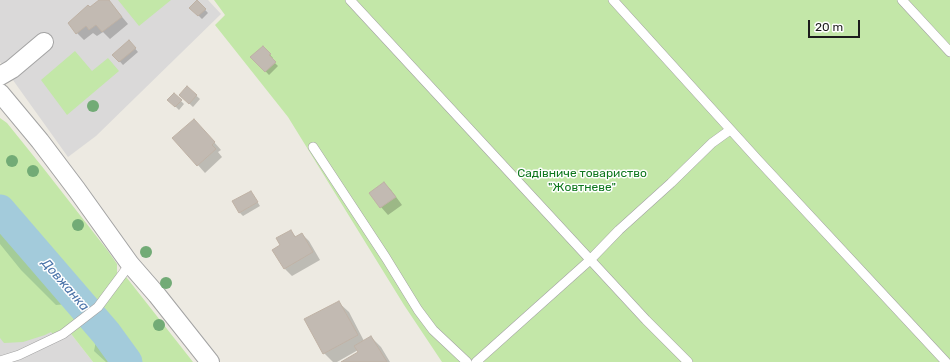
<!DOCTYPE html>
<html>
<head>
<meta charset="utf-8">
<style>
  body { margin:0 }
  #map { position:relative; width:950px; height:362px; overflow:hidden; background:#edeae2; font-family:Rubik,sans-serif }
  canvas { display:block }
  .scale { position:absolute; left:808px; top:20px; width:52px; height:18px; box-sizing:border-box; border:2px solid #1c1c1c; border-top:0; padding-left:5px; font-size:12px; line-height:14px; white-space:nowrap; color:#1c1c1c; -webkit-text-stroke:3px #fff; paint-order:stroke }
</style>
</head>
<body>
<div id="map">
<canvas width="950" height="362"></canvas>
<div class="scale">20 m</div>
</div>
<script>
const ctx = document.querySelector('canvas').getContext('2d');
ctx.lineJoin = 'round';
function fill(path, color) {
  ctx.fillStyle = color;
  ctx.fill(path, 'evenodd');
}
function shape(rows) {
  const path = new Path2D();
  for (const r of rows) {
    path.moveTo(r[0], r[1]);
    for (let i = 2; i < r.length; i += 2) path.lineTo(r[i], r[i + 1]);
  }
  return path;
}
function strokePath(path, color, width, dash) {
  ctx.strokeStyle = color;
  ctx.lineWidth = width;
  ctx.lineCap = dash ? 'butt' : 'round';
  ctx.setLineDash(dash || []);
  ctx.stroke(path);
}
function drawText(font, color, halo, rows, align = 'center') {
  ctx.font = font + ' Rubik,sans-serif';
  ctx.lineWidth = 3;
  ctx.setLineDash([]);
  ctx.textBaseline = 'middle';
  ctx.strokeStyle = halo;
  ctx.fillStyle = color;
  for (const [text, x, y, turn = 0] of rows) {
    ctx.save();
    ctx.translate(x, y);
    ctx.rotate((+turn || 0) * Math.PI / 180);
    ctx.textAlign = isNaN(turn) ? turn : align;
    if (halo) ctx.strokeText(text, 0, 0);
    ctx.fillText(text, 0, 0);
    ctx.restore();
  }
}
const residential = shape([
  [0,0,208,0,221,14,96,136,68,157,0,62],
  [0,266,68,330,93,362,0,362]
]);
const grass = shape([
  [118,0,171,0,139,26],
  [214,0,950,0,950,362,442,362,404,305,288,117,215,25,225,15],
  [75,51,92,71,108,58,119,71,67,115,41,80],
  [0,118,7,123,44,169,108,251,117,264,117,281,123,273,193,362,93,362,68,330,56,338,51,332,45,335,23,342,4,343,0,338]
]);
const forest = shape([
  [0,222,19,242,30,259,67,304,56,305,21,270,0,244],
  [97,336,118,340,130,359,130,362,106,362,94,351]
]);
const shadow = shape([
  [101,0,108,0,128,24,110,39,103,32,97,36,93,33,84,40,77,33,90,8],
  [197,1,208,13,202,19,191,8],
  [132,45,138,52,123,65,114,55],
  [263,47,273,58,271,59,278,66,269,75,252,57],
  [187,87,200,99,193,107,180,95],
  [174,94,184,104,179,110,169,100],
  [201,127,221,150,218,152,222,157,205,173,174,138],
  [384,183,391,190,402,205,388,215,381,207,371,193],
  [251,192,260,206,243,216,239,212],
  [291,231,296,237,302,234,309,241,320,260,292,276,285,269,274,250,282,245],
  [338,302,349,312,364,341,371,337,381,347,390,362,343,362,360,352,358,350,337,362,333,362,324,353]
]);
const river = shape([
  [0,210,106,333,127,362]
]);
const building = shape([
  [99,0,109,0,122,17,102,32,96,25,89,30,86,26,76,34,68,23,88,5,90,7,99,0],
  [197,0,206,9,198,16,189,8,197,0],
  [129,40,136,48,119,62,112,55,129,40],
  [263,46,271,54,269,55,276,62,265,72,250,57,263,46],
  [187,86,197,95,189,104,179,95,187,86],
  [174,93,182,100,175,107,167,100,174,93],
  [194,119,215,142,212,145,216,149,197,166,172,138,194,119],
  [384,182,396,197,380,208,369,193,384,182],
  [251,191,258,202,239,213,232,201,251,191],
  [291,230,295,237,302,233,313,252,284,269,272,250,280,245,276,238,291,230],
  [339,301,358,335,323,354,304,319,339,301],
  [371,336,387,362,341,362,358,352,354,346,371,336]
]);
const service = shape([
  [350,0,646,320,688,362],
  [613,0,758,160,946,362],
  [902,0,950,52],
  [313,147,386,258,418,310,433,330,467,362],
  [0,361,19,355,63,334,98,307,130,264],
  [476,362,590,260,619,230,671,183,712,143,730,130]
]);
const minor = shape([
  [0,76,12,69,44,42],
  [0,93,40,141,77,190,130,264,157,295,210,362]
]);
const trees = [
  [93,106],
  [12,161],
  [33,171],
  [78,225],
  [146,252],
  [166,283],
  [159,325]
];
const parkNames = [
  ["Садівниче товариство",582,174],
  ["\"Жовтневе\"",582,188]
];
const waterNames = [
  ["Довжанка",65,285,49]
];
fill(residential, '#dad9d9');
fill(grass, '#c3e7a8');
fill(forest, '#a4cc98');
fill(shadow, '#0003');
strokePath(river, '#a3cbdb', 31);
fill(building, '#c2bab2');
strokePath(building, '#bfb2a5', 1);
strokePath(service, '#a3a3a3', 10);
strokePath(minor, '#a3a3a3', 20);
strokePath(service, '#fff', 9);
strokePath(minor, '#fff', 18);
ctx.fillStyle = '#72ab76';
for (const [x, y] of trees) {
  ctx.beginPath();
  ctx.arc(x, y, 6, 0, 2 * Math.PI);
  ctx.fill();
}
drawText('12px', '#0e771d', '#fff', parkNames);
drawText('italic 13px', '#4b74a9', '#fff', waterNames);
</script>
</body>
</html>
